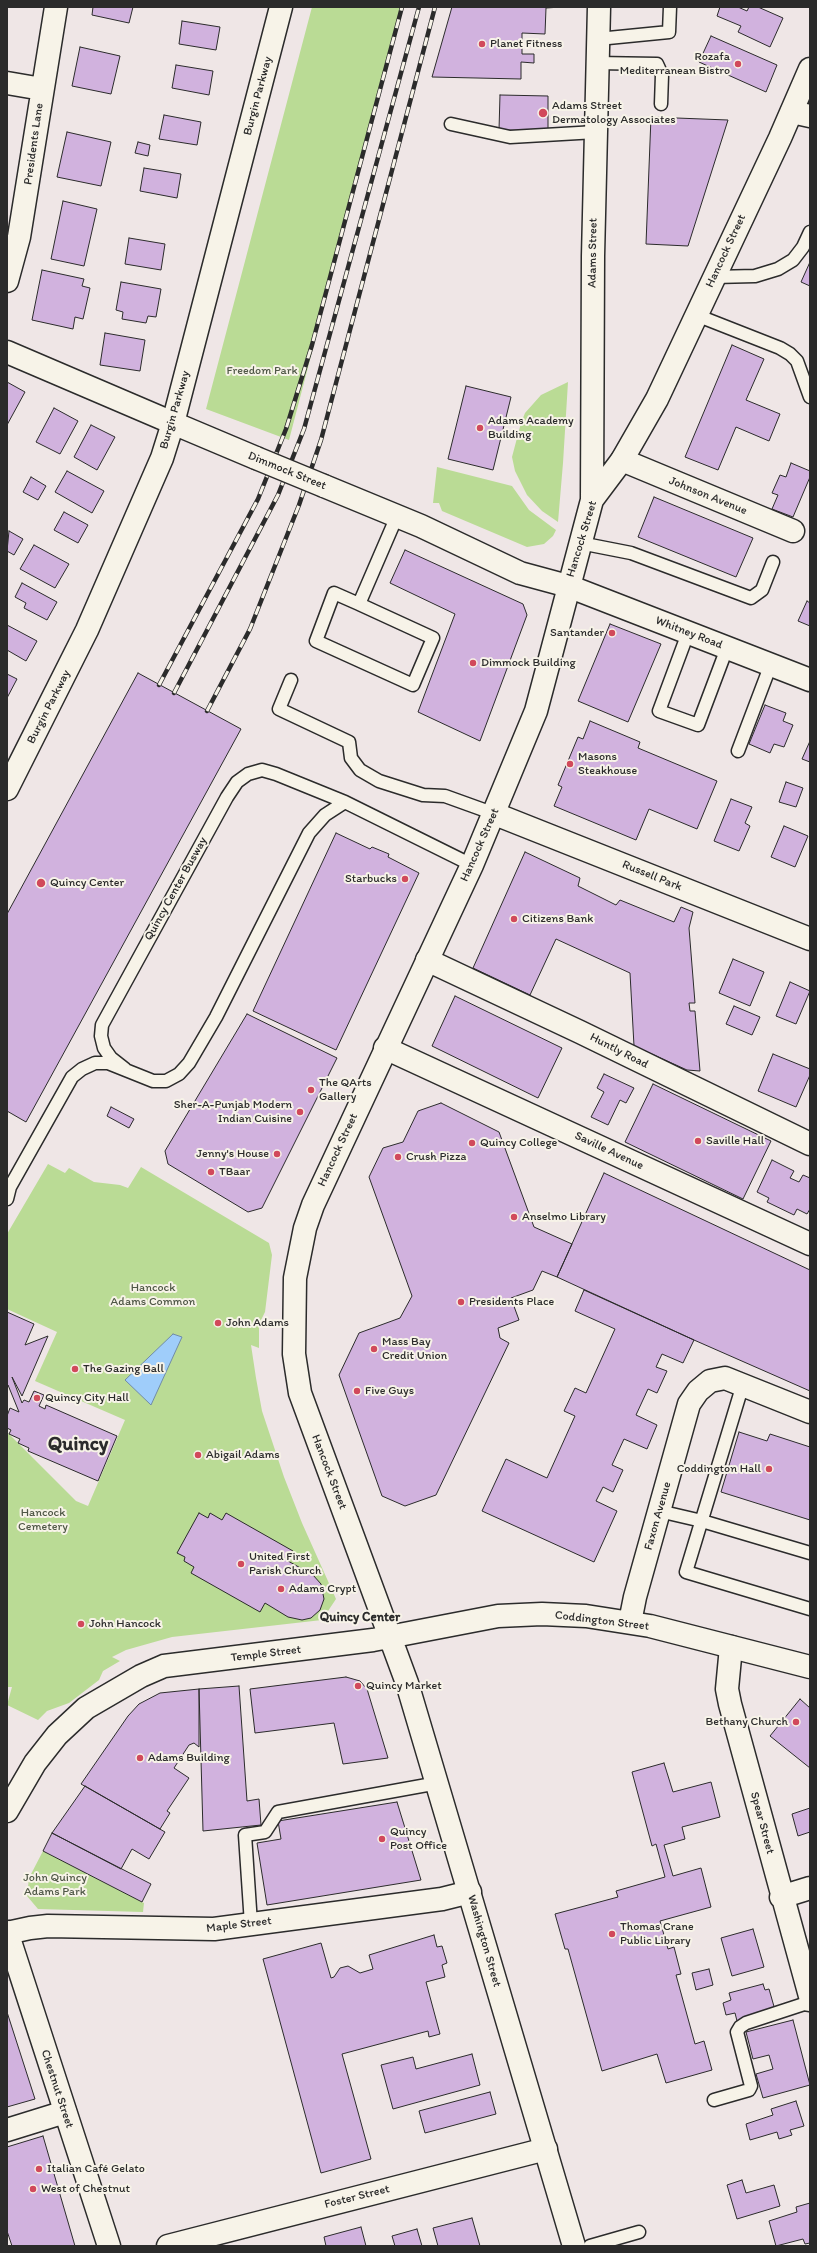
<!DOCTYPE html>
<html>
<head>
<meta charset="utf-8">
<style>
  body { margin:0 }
  #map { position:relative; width:817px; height:2253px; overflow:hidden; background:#efe6e6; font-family:Itim,sans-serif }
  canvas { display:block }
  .frame { position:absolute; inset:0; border:8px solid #2b2b2b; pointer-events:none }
</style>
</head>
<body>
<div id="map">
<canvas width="817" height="2253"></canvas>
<div class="frame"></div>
</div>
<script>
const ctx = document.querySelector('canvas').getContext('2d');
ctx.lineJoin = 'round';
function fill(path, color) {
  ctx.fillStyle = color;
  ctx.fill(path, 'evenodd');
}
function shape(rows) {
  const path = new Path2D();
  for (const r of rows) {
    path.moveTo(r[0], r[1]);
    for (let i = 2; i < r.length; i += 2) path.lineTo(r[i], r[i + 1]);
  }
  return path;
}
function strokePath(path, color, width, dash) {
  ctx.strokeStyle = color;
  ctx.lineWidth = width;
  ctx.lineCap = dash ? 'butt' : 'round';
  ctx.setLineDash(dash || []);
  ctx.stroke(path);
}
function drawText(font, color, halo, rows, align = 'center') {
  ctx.font = font + ' Itim,sans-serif';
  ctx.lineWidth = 4;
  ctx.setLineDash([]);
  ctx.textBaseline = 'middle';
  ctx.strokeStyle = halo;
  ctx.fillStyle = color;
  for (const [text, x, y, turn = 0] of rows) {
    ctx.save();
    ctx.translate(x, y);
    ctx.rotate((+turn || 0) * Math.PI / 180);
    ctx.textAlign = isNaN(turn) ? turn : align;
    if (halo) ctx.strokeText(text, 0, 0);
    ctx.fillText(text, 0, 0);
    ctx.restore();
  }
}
const green = shape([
  [312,7,402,7,289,440,206,409],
  [568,382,563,463,558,522,542,511,527,495,515,471,512,457,521,423,525,413,541,395],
  [437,467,512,486,529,510,556,530,553,536,544,544,527,547,442,511,439,503,433,503],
  [48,1164,65,1173,69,1168,94,1182,120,1185,128,1188,141,1167,269,1243,272,1255,265,1312,259,1324,259,1348,251,1345,256,1378,262,1411,284,1477,302,1523,336,1599,322,1620,172,1637,126,1650,112,1657,120,1661,103,1671,99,1680,69,1703,47,1711,38,1720,7,1705,12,1687,7,1687,7,1432,76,1501,88,1506,125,1420,35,1381,57,1332,7,1309,7,1234],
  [43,1851,144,1903,143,1912,38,1909,27,1896,29,1878]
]);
const water = shape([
  [173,1334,182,1337,151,1405,125,1380,173,1334]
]);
const building = shape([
  [93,7,133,7,129,23,92,15,93,7],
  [452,7,561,7,546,8,545,34,522,33,522,54,534,54,534,63,521,62,521,79,432,77,452,7],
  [720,7,738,7,747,11,749,7,758,7,783,18,770,47,738,32,741,26,717,16,720,7],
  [182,21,220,27,216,50,179,44,182,21],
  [711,36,777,65,766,92,699,62,711,36],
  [80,47,120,56,111,94,72,86,80,47],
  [176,65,213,71,209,95,172,88,176,65],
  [500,95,548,96,548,131,499,130,500,95],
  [164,115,201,122,197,145,159,139,164,115],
  [651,117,728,120,688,246,646,244,651,117],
  [67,132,111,142,101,186,57,177,67,132],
  [138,142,150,145,148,156,135,153,138,142],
  [144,168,181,174,177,198,140,191,144,168],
  [63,201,97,209,84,266,51,259,63,201],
  [129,238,165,244,161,270,125,264,129,238],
  [810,262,810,286,801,282,810,262],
  [42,270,84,279,82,286,90,288,83,319,75,317,73,329,32,320,42,270],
  [121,282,161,289,156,317,148,316,146,323,122,319,123,312,116,310,121,282],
  [105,333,145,340,140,371,100,365,105,333],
  [732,345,764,359,746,400,780,414,769,441,736,427,718,470,685,457,732,345],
  [7,382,25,392,7,425,7,382],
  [466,386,511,397,493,470,448,459,466,386],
  [54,408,78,421,60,454,36,442,54,408],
  [91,425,115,437,97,470,74,457,91,425],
  [791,463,810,471,810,477,793,517,772,509,778,495,772,493,780,475,786,477,791,463],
  [67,471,104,491,92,513,55,492,67,471],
  [31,477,46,486,38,500,23,492,31,477],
  [654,497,753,538,736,577,638,537,654,497],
  [64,512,88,525,78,543,54,530,64,512],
  [9,531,23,539,14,555,7,551,9,531],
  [34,545,69,564,55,588,20,569,34,545],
  [405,550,523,604,527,615,480,741,418,712,455,614,390,583,405,550],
  [22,583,57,602,47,620,24,608,26,603,15,597,22,583],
  [807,601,810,603,810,626,798,621,807,601],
  [610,624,661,644,628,722,578,701,610,624],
  [7,625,37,641,26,661,7,650,7,625],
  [138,673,241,729,26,1122,7,1111,7,914,138,673],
  [7,674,17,679,7,698,7,674],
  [765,705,786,713,783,721,793,725,784,747,774,744,770,753,749,744,765,705],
  [590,721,640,742,638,748,717,781,697,829,649,809,636,840,554,806,562,787,558,785,578,737,583,739,590,721],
  [810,741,810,762,802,759,810,741],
  [786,782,803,788,796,807,779,802,786,782],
  [731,799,752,807,745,823,750,826,739,851,714,841,731,799],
  [784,826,808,836,795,867,771,857,784,826],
  [336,833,370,849,372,847,389,854,388,857,419,873,336,1050,253,1011,336,833],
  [525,852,580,878,578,886,616,905,620,900,674,922,681,907,693,912,689,928,695,1003,689,1003,690,1011,695,1011,700,1071,687,1070,634,1046,630,973,556,939,530,995,473,968,525,852],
  [733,959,764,972,750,1006,719,993,733,959],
  [790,982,810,991,796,1024,776,1016,790,982],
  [455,996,562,1048,538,1098,432,1046,455,996],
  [734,1006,760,1017,752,1035,726,1024,734,1006],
  [247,1014,337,1058,262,1208,248,1212,168,1164,165,1151,247,1014],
  [773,1054,810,1069,810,1075,796,1107,758,1091,773,1054],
  [604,1074,634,1088,626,1103,620,1100,608,1125,591,1117,604,1092,597,1088,604,1074],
  [653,1084,771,1141,743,1199,625,1142,653,1084],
  [441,1103,499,1132,534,1227,572,1244,557,1277,542,1271,533,1290,511,1298,519,1320,498,1328,500,1338,509,1343,436,1495,405,1506,382,1496,339,1375,359,1333,400,1318,412,1296,369,1177,383,1148,403,1142,418,1111,441,1103],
  [111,1107,134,1119,129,1128,107,1116,111,1107],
  [772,1160,794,1171,790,1178,799,1182,803,1175,810,1178,810,1209,807,1214,797,1209,794,1215,767,1202,769,1198,757,1192,772,1160],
  [604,1173,810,1270,810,1391,694,1340,557,1277,604,1173],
  [584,1290,694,1340,683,1363,662,1354,656,1367,667,1371,657,1393,648,1389,636,1415,657,1425,647,1449,624,1439,612,1465,623,1470,613,1492,603,1487,596,1501,617,1511,594,1562,482,1511,506,1459,547,1478,575,1416,564,1411,575,1388,586,1393,615,1329,575,1311,584,1290],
  [7,1312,34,1324,25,1345,48,1336,22,1396,12,1377,22,1403,24,1400,29,1402,34,1391,44,1395,39,1406,45,1409,46,1405,117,1436,98,1481,28,1451,29,1448,18,1443,20,1439,9,1434,11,1430,7,1428,7,1416,10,1408,19,1412,8,1385,7,1388,7,1312],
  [739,1432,767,1441,770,1434,810,1447,810,1520,721,1492,739,1432],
  [199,1513,208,1518,210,1513,222,1520,226,1513,293,1551,288,1561,313,1575,321,1584,324,1599,320,1610,311,1618,302,1620,288,1617,265,1603,260,1612,191,1573,194,1567,184,1561,185,1557,177,1553,199,1513],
  [346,1677,360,1681,367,1689,388,1758,343,1764,334,1723,255,1733,250,1689,346,1677],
  [239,1686,247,1801,259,1799,261,1825,203,1831,199,1689,239,1686],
  [199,1689,199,1747,194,1743,189,1745,174,1768,189,1778,167,1811,170,1813,160,1829,81,1784,128,1716,139,1704,160,1693,199,1689],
  [800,1699,810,1708,810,1768,770,1736,800,1699],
  [664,1763,673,1792,711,1782,720,1817,682,1827,685,1839,664,1845,673,1876,701,1868,711,1907,660,1921,668,1949,674,1947,681,1974,676,1975,695,2044,704,2041,712,2070,666,2083,657,2054,602,2071,568,1949,565,1949,555,1914,618,1897,616,1891,665,1877,656,1844,652,1846,632,1772,664,1763],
  [85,1786,165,1832,149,1859,132,1849,121,1869,52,1833,85,1786],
  [397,1802,421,1880,267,1905,257,1843,281,1839,278,1821,397,1802],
  [810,1808,810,1832,798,1836,792,1814,810,1808],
  [52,1833,151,1884,142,1902,43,1851,52,1833],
  [753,1929,764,1967,732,1976,721,1938,753,1929],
  [434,1935,437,1947,442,1946,447,1963,442,1965,445,1977,426,1982,440,2034,429,2037,428,2031,342,2054,371,2159,321,2173,263,1959,321,1943,331,1978,334,1977,340,1968,348,1966,360,1973,373,1969,369,1955,434,1935],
  [709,1969,713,1985,696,1990,692,1973,709,1969],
  [763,1984,765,1990,769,1989,775,2010,737,2021,735,2013,726,2015,723,2003,731,2000,729,1993,763,1984],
  [7,2012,35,2099,7,2107,7,2012],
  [793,2020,810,2085,763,2098,756,2074,773,2069,769,2055,753,2059,746,2032,793,2020],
  [472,2054,480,2085,393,2109,381,2065,413,2057,416,2069,472,2054],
  [490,2092,496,2114,425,2133,419,2111,490,2092],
  [796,2101,804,2126,790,2130,792,2135,779,2139,777,2132,750,2140,746,2124,773,2115,771,2109,796,2101],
  [43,2136,75,2246,12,2246,7,2231,7,2147,43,2136],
  [742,2180,746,2193,774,2185,780,2206,737,2219,727,2185,742,2180],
  [810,2203,810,2243,805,2244,803,2239,776,2246,769,2221,797,2212,796,2207,810,2203],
  [472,2218,480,2246,438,2246,433,2228,472,2218],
  [361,2227,366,2246,326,2246,324,2237,361,2227],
  [417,2229,422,2246,395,2246,392,2236,417,2229]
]);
const service = shape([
  [598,39,669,32,670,7],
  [597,63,657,64,662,75,661,104],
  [451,124,510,137,596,132],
  [714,277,755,276,778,269,793,260,803,247,810,232],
  [696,315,780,348,790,354,797,361,810,397],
  [580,543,631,553,751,598,762,590,773,562],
  [359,604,334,593,316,641,413,685,433,638,359,604,397,516],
  [688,633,659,711,698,725,727,648],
  [291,680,279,709,349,742,351,758,360,770,379,781,423,795,445,796,495,814],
  [738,751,771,664],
  [125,1069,111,1058,104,1048,101,1036,102,1025,227,797,237,782,248,774,262,770,276,774,345,802,472,865],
  [7,1199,10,1187,72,1077,82,1069,95,1063,108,1063,153,1081,166,1081,179,1074,189,1063,216,1017,309,833,325,815,345,802],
  [743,1384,686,1572,810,1609],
  [659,1511,702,1521,810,1553],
  [251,1924,245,1835,265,1832,278,1812,438,1783],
  [714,2100,749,2090,751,2086,737,2032,740,2027,746,2023,804,2004,810,2005],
  [590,2246,639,2232]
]);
const minor = shape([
  [7,83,42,89],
  [7,281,19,237,56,7],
  [7,352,173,423],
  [622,460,793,531],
  [427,960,580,1032,810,1144],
  [385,1048,810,1244],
  [630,1622,635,1597,689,1404,698,1391,710,1381,725,1378,810,1412],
  [731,1647,727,1689,730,1704,810,1996],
  [781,1897,810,1888],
  [7,1933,30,1928,48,1926,214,1929,442,1899,470,1892],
  [7,2130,65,2112],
  [168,2246,546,2149]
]);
const tertiary = shape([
  [792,112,810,116],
  [173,423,256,458],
  [324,486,421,526,520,573,568,586,810,680],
  [495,814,810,939],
  [7,1932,109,2246]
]);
const secondary = shape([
  [7,789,87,630,162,458,173,423,281,7]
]);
const primary = shape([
  [592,500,593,256,599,7],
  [7,1811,35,1763,57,1735,86,1708,141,1676,164,1666,373,1640,498,1616,542,1614,586,1616,650,1626,810,1667],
  [574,2246,407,1683,300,1393,294,1354,295,1278,305,1228,313,1205,472,865,536,711,592,500,622,460,657,399,780,138,810,69]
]);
const rail = shape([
  [159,685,258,499,286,429,312,345,402,7],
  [174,693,278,495,304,429,419,7],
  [207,711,250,629,299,505,321,440,435,7]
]);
const tertiaryBridge = shape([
  [256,458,324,486]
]);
const markers = [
  [482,44,4,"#d1495b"],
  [738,64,4,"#d1495b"],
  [543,113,5,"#d1495b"],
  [480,428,4,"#d1495b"],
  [612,633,4,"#d1495b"],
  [473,663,4,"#d1495b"],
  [570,764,4,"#d1495b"],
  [405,879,4,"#d1495b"],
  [41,883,5,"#d1495b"],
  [514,919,4,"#d1495b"],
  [311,1090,4,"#d1495b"],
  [300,1112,4,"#d1495b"],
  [698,1141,4,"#d1495b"],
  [472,1143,4,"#d1495b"],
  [277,1154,4,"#d1495b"],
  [398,1157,4,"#d1495b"],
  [211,1172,4,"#d1495b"],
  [514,1217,4,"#d1495b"],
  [461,1302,4,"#d1495b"],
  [218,1323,4,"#d1495b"],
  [374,1349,4,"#d1495b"],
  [75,1369,4,"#d1495b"],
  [357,1391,4,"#d1495b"],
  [37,1398,4,"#d1495b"],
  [198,1455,4,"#d1495b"],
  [769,1469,4,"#d1495b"],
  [241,1564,4,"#d1495b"],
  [281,1589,4,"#d1495b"],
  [81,1624,4,"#d1495b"],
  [358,1686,4,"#d1495b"],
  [796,1722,4,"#d1495b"],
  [140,1758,4,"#d1495b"],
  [382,1839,4,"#d1495b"],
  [612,1934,4,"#d1495b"],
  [39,2169,4,"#d1495b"],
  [33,2189,4,"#d1495b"]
];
const poiNames = [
  ["Planet Fitness",490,44],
  ["Rozafa",730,57,"right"],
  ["Mediterranean Bistro",730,71,"right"],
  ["Adams Street",552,106],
  ["Dermatology Associates",552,120],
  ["Adams Academy",488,421],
  ["Building",488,435],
  ["Santander",604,633,"right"],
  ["Dimmock Building",481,663],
  ["Masons",578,757],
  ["Steakhouse",578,771],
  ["Starbucks",397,879,"right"],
  ["Quincy Center",50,883],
  ["Citizens Bank",522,919],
  ["The QArts",319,1083],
  ["Gallery",319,1097],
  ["Sher-A-Punjab Modern",292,1105,"right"],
  ["Indian Cuisine",292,1119,"right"],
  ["Saville Hall",706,1141],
  ["Quincy College",480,1143],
  ["Jenny's House",269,1154,"right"],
  ["Crush Pizza",406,1157],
  ["TBaar",219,1172],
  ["Anselmo Library",522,1217],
  ["Presidents Place",469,1302],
  ["John Adams",226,1323],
  ["Mass Bay",382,1342],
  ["Credit Union",382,1356],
  ["The Gazing Ball",83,1369],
  ["Five Guys",365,1391],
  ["Quincy City Hall",45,1398],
  ["Abigail Adams",206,1455],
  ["Coddington Hall",761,1469,"right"],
  ["United First",249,1557],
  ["Parish Church",249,1571],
  ["Adams Crypt",289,1589],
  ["John Hancock",89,1624],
  ["Quincy Market",366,1686],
  ["Bethany Church",788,1722,"right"],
  ["Adams Building",148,1758],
  ["Quincy",390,1832],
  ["Post Office",390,1846],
  ["Thomas Crane",620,1927],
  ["Public Library",620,1941],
  ["Italian Café Gelato",47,2169],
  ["West of Chestnut",41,2189]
];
const streetNames = [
  ["Burgin Parkway",258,96,-75],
  ["Presidents Lane",34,144,-82],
  ["Hancock Street",726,251,-65],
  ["Adams Street",593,253,-89],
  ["Burgin Parkway",175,410,-74],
  ["Dimmock Street",287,471,22],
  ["Johnson Avenue",708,496,22],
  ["Hancock Street",582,539,-73],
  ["Whitney Road",689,633,21],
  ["Burgin Parkway",49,707,-63],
  ["Hancock Street",480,845,-66],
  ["Russell Park",652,876,22],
  ["Quincy Center Busway",176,889,-61],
  ["Huntly Road",619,1051,27],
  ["Hancock Street",338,1150,-65],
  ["Saville Avenue",609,1151,25],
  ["Hancock Street",329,1472,69],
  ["Faxon Avenue",658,1516,-74],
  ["Coddington Street",602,1621,7],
  ["Temple Street",266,1654,-7],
  ["Spear Street",762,1823,75],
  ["Maple Street",239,1925,-7],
  ["Washington Street",484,1941,74],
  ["Chestnut Street",57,2089,72],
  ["Foster Street",357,2197,-14]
];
const parkNames = [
  ["Freedom Park",262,371],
  ["Hancock",153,1288],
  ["Adams Common",153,1302],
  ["Hancock",43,1513],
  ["Cemetery",43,1527],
  ["John Quincy",55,1878],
  ["Adams Park",55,1892]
];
const neighbourhoodNames = [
  ["Quincy Center",360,1618]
];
const townNames = [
  ["Quincy",78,1445]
];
fill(green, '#badb95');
fill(water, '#9fcdfa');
strokePath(water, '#718ca7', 1);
fill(building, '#d1b2de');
strokePath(building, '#2b2b2b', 1);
strokePath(service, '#2b2b2b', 15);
strokePath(minor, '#2b2b2b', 25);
strokePath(tertiary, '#2b2b2b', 25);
strokePath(secondary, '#2b2b2b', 25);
strokePath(primary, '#2b2b2b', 25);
strokePath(service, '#f7f3e8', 12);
strokePath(minor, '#f7f3e8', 22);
strokePath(tertiary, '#f7f3e8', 22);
strokePath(secondary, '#f7f3e8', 22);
strokePath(primary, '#f7f3e8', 22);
strokePath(rail, '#2b2b2b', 4.5);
strokePath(rail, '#f7f3e8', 3, [9]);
strokePath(tertiaryBridge, '#2b2b2b', 25, []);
strokePath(tertiaryBridge, '#f7f3e8', 22);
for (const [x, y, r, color] of markers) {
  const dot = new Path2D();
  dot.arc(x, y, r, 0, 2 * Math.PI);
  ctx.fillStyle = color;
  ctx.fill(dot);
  strokePath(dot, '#f7f3e8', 1.5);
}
drawText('12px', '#2b2b2b', '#f7f3e8', poiNames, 'left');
drawText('12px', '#2b2b2b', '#f7f3e8', streetNames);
drawText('12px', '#4f5746', '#f7f3e8', parkNames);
drawText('bold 13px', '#2b2b2b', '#f7f3e8', neighbourhoodNames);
drawText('bold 20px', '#2b2b2b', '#f7f3e8', townNames);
</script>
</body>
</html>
